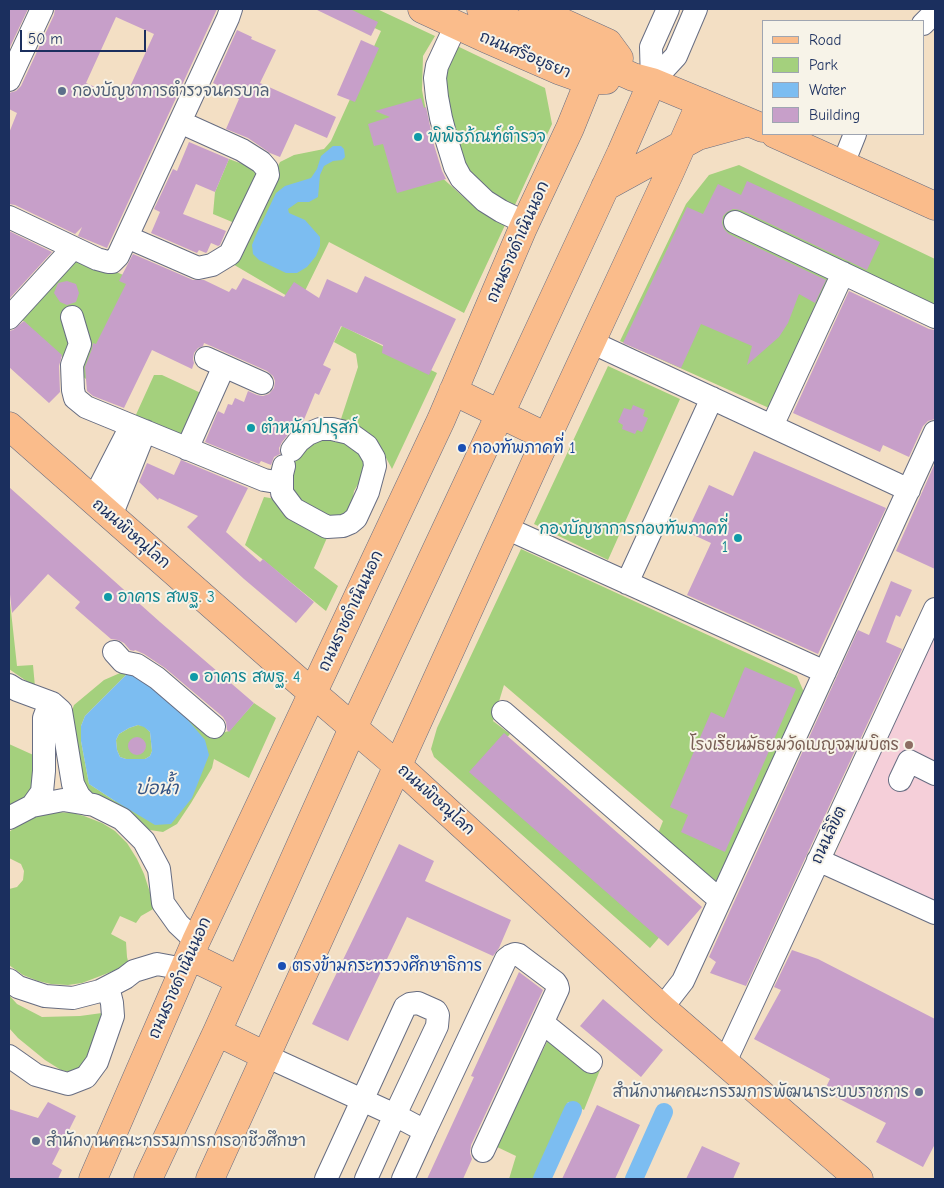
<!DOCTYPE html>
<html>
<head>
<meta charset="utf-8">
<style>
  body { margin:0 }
  #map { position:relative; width:944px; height:1188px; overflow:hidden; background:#f3dfc4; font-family:"Comic Neue",sans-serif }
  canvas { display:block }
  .frame { position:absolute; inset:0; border:10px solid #1b2f5e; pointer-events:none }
  .legend { position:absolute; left:762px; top:20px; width:162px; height:115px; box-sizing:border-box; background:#f7f3e8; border:1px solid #9fa5b1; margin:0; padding:6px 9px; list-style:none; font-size:15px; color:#1b2f5e }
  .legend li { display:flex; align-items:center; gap:10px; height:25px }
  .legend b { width:25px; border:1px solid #9fa5b1 }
  .scale { position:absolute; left:20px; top:30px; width:126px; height:22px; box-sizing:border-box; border:2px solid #1b2f5e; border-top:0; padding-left:6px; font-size:15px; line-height:18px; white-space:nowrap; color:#1b2f5e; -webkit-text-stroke:4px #f7f3e8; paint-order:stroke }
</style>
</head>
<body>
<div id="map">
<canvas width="944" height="1188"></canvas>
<div class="frame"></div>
<ul class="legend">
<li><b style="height:6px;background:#fabc8b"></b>Road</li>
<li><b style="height:14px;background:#a4d07d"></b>Park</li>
<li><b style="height:14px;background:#7cbdf1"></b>Water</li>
<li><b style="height:14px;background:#c79fc9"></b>Building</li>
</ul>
<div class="scale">50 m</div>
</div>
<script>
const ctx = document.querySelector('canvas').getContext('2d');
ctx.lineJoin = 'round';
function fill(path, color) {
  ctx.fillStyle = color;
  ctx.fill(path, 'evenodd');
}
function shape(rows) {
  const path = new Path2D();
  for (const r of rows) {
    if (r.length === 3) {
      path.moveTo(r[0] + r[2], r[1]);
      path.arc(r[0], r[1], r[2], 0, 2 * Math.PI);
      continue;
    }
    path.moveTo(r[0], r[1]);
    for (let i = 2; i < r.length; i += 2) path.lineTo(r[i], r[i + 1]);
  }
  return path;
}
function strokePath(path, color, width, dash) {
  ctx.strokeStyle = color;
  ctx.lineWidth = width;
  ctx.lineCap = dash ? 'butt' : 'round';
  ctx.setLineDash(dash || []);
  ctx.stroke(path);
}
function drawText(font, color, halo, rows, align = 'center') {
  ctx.font = font + ' "Comic Neue","Playpen Sans Thai",sans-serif';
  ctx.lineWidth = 4;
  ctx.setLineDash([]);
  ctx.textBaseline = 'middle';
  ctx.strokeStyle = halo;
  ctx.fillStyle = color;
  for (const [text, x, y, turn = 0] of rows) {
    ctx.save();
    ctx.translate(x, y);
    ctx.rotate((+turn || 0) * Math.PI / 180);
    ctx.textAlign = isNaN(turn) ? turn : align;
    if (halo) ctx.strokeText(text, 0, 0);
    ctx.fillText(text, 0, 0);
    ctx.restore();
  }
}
const built = shape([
  [935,628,935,907,832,862]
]);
const green = shape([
  [334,9,377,9,435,36,423,56,422,90,438,174,470,203,506,223,464,313,329,242,299,303,231,263,280,162,294,155,324,149,331,141,381,31],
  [455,45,545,88,552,124,514,207,490,191,476,179,461,162,443,101,447,69],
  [229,159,256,169,258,175,237,224,213,214,215,192],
  [739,165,935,259,935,308,829,278,769,408,620,341,686,204,709,175],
  [80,257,133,279,87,380,19,317],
  [342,326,437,373,392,469,383,452,360,431,341,419,358,367,356,354,334,342],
  [608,366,680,399,608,560,534,524],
  [154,375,162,375,203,394,181,439,134,419],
  [336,435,366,456,360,481,354,491,352,504,346,514,327,519,295,498,288,467,292,469,299,453,305,443],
  [264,497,276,499,329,533,314,568,338,586,326,611,245,545],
  [521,549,797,676,803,690,802,704,716,883,657,836,663,821,504,685,493,721,510,734,478,772,663,933,650,948,434,757,431,749,437,728],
  [9,593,17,666,33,665,35,687,9,669],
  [127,670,136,671,210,736,229,731,254,703,276,718,249,778,214,759,212,768,191,803,177,824,163,832,150,830,84,789,70,716,74,705,104,680],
  [126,675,192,798,115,801,89,784,81,741,81,726,85,716],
  [138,725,144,726,150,732,152,751,150,756,145,759,126,759,120,757,117,750,116,740,119,734,129,728],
  [9,744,40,758,32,793,9,807],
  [57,812,73,813,84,816,102,823,115,831,127,843,137,859,144,874,155,908,141,916,136,923,120,916,111,934,126,942,127,957,129,965,82,983,68,985,51,984,38,981,23,975,9,965,9,889,17,887,23,880,24,871,21,864,9,858,9,832,23,822,35,817,47,813],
  [9,995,17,1004,42,1017,80,1016,102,1013,105,1025,101,1045,75,1073,61,1070,45,1060,18,1038,9,1028],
  [549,1038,600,1070,584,1110,568,1102,535,1179,509,1179,516,1156,495,1146]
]);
const water = shape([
  [333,146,341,146,344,149,345,157,342,160,333,161,324,166,320,175,318,197,309,202,298,202,288,209,289,213,305,220,320,237,320,246,316,256,307,267,297,273,286,273,259,260,253,254,252,245,256,235,276,193,285,186,311,178,317,169,321,156],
  [126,675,137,675,187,719,205,740,209,755,192,798,171,824,155,825,115,801,89,784,81,741,81,726,85,716],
  [138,725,144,727,150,732,152,751,150,756,145,759,126,759,120,757,117,750,116,740,119,734,129,728]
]);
const canal = shape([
  [542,1179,573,1110],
  [634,1179,664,1112]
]);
const building = shape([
  [9,9,28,9,9,49],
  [55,9,217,9,107,248,78,236,82,227,75,234,15,205,9,204,9,133,17,113,9,109,9,93,16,91,21,86,54,15],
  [116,17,154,34,124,100,86,83],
  [315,9,350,9,378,22,371,36],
  [237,30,252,37,251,39,276,50,260,83,336,117,327,138,295,124,280,157,270,153,248,138,226,129,239,99,235,97,237,94,213,83],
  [361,40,379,48,355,102,337,95],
  [421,98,424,108,426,107,434,145,442,171,446,179,397,193,383,144,374,146,368,124,390,117,375,111],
  [189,142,229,159,215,192,196,184,183,214,226,231,220,245,218,246,211,243,207,252,206,253,199,250,197,253,151,233,160,212,154,209,173,169,177,171],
  [747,181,880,242,867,270,741,210,733,209,727,212,723,216,722,223,724,229,729,234,826,280,815,303,799,294,788,323,779,337,747,365,752,346,701,324,681,368,623,343,687,207,703,214,718,184,741,195],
  [9,231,52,252,9,299],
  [133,254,193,280,204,280,229,292,232,288,236,290,243,278,284,297,294,282,319,298,327,279,357,293,365,276,456,319,429,375,382,353,383,345,341,326,323,365,331,369,319,395,315,393,303,422,291,431,282,442,279,448,280,454,274,457,271,465,261,461,259,464,205,442,218,411,224,414,228,404,232,405,235,398,244,402,248,391,257,395,263,396,269,394,274,388,275,381,273,376,267,371,211,346,204,343,203,346,198,348,194,353,193,359,194,363,192,369,152,350,124,408,93,396,87,391,85,367,92,349,93,343,96,344,126,284,119,281],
  [67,281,76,284,79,293,76,302,67,305,60,302,54,293,58,283],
  [849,291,929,329,935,330,935,419,928,421,923,426,909,457,883,445,880,452,793,413],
  [24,321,62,355,59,366,60,392,49,403,9,367,9,331,13,330],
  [633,405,645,410,643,416,648,418,642,432,637,430,635,434,622,429,623,425,618,422,624,408,631,410],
  [754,451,886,508,818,654,687,595,711,543,687,532,709,485,733,496],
  [181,460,248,488,226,532,260,562,263,559,314,602,296,623,244,579,187,527,198,516,159,498,158,500,139,482,147,463,174,475],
  [935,463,935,569,896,551],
  [9,487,160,622,254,703,229,732,227,730,226,722,223,717,165,668,144,654,135,650,134,651,130,650,124,643,118,640,111,639,75,608,80,602,48,574,12,613,9,585],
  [891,581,912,590,900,617,896,615,886,642,902,649,746,986,710,973,716,962,709,957,858,630,869,635],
  [745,667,796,689,725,852,681,832,688,815,670,807,711,712,724,718],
  [504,733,702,907,668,946,469,772],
  [137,746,9],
  [399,844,434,861,425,881,511,920,499,948,493,956,407,917,348,1041,312,1024],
  [792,950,818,959,935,1019,935,1144,923,1167,876,1142,886,1123,824,1091,830,1079,754,1039,781,990,774,987],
  [519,972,543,990,471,1145,470,1153,472,1159,463,1179,427,1179,474,1077,471,1076],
  [603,999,663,1050,641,1077,580,1026],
  [48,1102,76,1116,52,1164,62,1170,58,1179,9,1179,9,1109,38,1118],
  [597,1105,640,1125,615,1179,562,1179],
  [702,1146,740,1163,733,1179,686,1179]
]);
const minor = shape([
  [923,24,935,12],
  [456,25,437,66,435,78,437,97,441,118,447,141,455,167,461,178,485,201,501,211,526,223],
  [9,80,42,9],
  [652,82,676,56,696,9],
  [652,82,651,47,668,9],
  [843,164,855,134],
  [9,217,97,259,108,262,112,262,118,256,228,18,231,9],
  [735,222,935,317],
  [127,237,198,268,212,265,230,254,268,175,267,169,261,162,242,150,180,122],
  [72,317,80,344,72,365,73,390,75,398,86,407,264,480,282,483],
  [9,318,73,248],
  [591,342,909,490],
  [206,358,262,383],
  [772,426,843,273],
  [187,449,224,366],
  [284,466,282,474,282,493,294,509,327,527,343,526,350,523,356,518,368,492,375,466,374,458,367,446,349,433,332,429,320,429,308,434,299,441,292,450],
  [93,500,131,426],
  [111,516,145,431],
  [506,528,825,672],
  [627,583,712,398],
  [114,652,123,662,137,665,157,678,214,727],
  [9,685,17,690,52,703],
  [503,712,720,900],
  [900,780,909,761,935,774],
  [32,806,42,792,44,771,44,718,47,710,52,703,61,711,73,784,79,796,87,804],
  [9,818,32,806,63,800,94,805,122,819,144,841,159,869,163,903,178,924,196,941],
  [818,860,935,913],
  [9,980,18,987,45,996,73,998,100,991,125,978,134,971,157,964,184,969],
  [662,1008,683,981,935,432],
  [543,1023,591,1062],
  [9,1056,36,1075,68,1084,86,1077,97,1062,113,1016,112,1003,108,987],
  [266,1056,395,1115,425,1131,403,1179],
  [725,1062,935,609],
  [425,1131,506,959,510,956,515,954,519,955,555,982,557,985,558,989,483,1151],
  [326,1179,405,1007,410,1004,418,1003,436,1011,438,1015,437,1026,395,1115,366,1179]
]);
const major = shape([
  [422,9,487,39,558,70,589,81,606,80],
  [481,9,633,77,652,82,763,128],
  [533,9,608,43,619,58],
  [775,134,935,206],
  [605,187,698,136,749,122],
  [453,391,547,437],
  [9,426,294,677,398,766,662,1008,859,1179],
  [190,956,239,980],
  [217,1032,266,1056],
  [93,1179,196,941,441,420,523,228,570,128,589,81,608,43],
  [148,1179,217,1032,353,728,500,414,621,153,652,82],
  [210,1179,547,437,670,172,701,102]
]);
const markers = [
  [62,91,5,"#5c6f8a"],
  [418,137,5,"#0f9aa8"],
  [251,428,5,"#0f9aa8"],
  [462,448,5,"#1a4fb4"],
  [738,538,5,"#0f9aa8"],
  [108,597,5,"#0f9aa8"],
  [194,677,5,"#0f9aa8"],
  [909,745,5,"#8d6e63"],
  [282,966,5,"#1a4fb4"],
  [919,1092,5,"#5c6f8a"],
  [36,1141,5,"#5c6f8a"]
];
const streetNames = [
  ["ถนนศรีอยุธยา",525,55,23],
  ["ถนนราชดำเนินนอก",518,242,-66],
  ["ถนนพิษณุโลก",131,534,41],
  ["ถนนราชดำเนินนอก",351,611,-65],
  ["ถนนพิษณุโลก",436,800,42],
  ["ถนนลิขิต",829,835,-65],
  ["ถนนราชดำเนินนอก",180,978,-66]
];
const serviceNames = [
  ["กองบัญชาการตำรวจนครบาล",72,91],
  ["สำนักงานคณะกรรมการพัฒนาระบบราชการ",909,1092,"right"],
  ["สำนักงานคณะกรรมการการอาชีวศึกษา",46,1141]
];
const cultureNames = [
  ["พิพิธภ้ณฑ์ตำรวจ",428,137],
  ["ตำหนักปารุสก์",261,428],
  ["กองบัญชาการกองทัพภาคที่",728,529,"right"],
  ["1",728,547,"right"],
  ["อาคาร สพฐ. 3",118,597],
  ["อาคาร สพฐ. 4",204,677]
];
const transitNames = [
  ["กองทัพภาคที่ 1",472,448],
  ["ตรงข้ามกระทรวงศึกษาธิการ",292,966]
];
const educationNames = [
  ["โรงเรียนมัธยมวัดเบญจมพบิตร",899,745]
];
const waterNames = [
  ["บ่อน้ำ",157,789]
];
fill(built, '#f5cfd9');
fill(green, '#a4d07d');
fill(water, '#7cbdf1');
strokePath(canal, '#7cbdf1', 18);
fill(building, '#c79fc9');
strokePath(minor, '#676d82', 24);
strokePath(major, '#676d82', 29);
strokePath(minor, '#fff', 22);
strokePath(major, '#fabc8b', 28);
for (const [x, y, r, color] of markers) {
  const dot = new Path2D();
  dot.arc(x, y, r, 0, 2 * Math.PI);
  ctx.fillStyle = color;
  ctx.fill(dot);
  strokePath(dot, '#f7f3e8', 2);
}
drawText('16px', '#1b2f5e', '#f7f3e8', streetNames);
drawText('16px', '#4e5e75', '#f7f3e8', serviceNames, 'left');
drawText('16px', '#0d838f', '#f7f3e8', cultureNames, 'left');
drawText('16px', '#164399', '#f7f3e8', transitNames, 'left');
drawText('16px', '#785e54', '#f7f3e8', educationNames, 'right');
drawText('italic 18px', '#335283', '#f7f3e8', waterNames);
</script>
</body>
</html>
